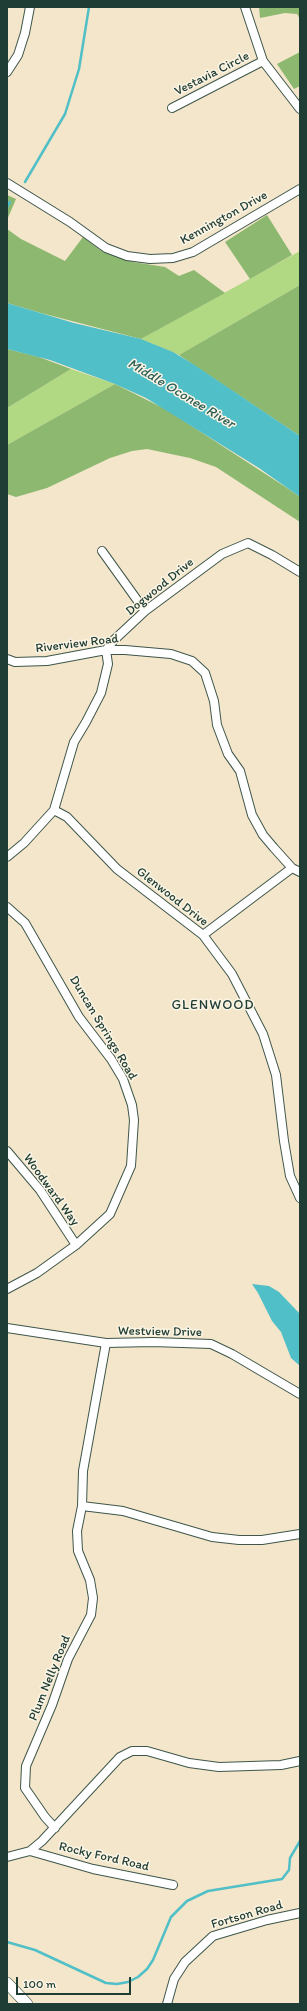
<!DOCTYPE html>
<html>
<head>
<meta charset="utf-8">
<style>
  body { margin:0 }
  #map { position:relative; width:307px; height:2011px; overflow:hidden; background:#f3e6ca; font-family:Itim,sans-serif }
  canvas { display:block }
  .frame { position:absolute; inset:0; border:8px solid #1f3d34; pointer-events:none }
  .scale { position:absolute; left:16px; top:1977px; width:115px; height:18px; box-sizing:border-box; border:2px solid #1f3d34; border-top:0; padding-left:5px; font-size:12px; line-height:14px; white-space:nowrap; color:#1f3d34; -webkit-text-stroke:3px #fcf5e5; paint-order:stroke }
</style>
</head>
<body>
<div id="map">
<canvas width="307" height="2011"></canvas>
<div class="frame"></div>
<div class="scale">100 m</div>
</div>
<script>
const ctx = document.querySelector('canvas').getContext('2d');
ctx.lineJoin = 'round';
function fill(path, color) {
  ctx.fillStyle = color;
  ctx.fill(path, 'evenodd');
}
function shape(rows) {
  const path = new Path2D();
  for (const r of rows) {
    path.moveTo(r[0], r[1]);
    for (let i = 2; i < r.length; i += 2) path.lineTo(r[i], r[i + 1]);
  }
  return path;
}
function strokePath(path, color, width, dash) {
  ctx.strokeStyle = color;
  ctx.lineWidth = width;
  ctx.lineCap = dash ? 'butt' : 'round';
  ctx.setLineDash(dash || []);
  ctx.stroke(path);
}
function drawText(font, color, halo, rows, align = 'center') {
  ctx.font = font + ' Itim,sans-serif';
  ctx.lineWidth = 3;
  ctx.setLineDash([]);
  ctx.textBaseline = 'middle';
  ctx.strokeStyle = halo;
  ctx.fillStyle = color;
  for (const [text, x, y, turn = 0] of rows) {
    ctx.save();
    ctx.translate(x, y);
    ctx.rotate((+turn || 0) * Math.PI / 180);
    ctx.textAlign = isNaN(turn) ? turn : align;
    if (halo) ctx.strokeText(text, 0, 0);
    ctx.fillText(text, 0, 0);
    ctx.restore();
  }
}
const green = shape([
  [300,251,300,285,179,355,141,339],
  [71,369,115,384,7,445,7,408]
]);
const forest = shape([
  [259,7,300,7,300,19,297,14,285,13,260,18],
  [300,52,300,86,294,89,277,64],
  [7,195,16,199,7,220],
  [267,215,292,255,250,279,225,242],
  [7,229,21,239,65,261,83,237,100,250,133,262,165,267,179,276,194,270,225,293,141,339,41,313,7,303],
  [300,285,300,436,179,355],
  [7,349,39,357,71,369,7,408],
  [115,384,167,410,287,488,300,497,300,522,216,467,190,458,147,449,132,451,110,458,47,488,16,497,7,494,7,445]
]);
const water = shape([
  [7,303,74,323,141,339,173,352,193,364,300,436,300,497,259,468,146,398,115,384,50,360,7,349],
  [252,1284,269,1286,279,1292,300,1314,300,1366,291,1358,281,1332,272,1321,258,1293]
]);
const stream = shape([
  [25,182,65,114,79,69,89,7],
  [7,207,10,202],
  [7,1942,35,1950,106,1983,117,1984,128,1982,138,1977,147,1969,153,1960,171,1917,187,1901,208,1891,282,1879,289,1870,290,1858,300,1841]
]);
const minor = shape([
  [245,7,263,61,300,109],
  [7,72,18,55,25,33,30,7],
  [172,108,263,61],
  [7,183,70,222,106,248,127,256,150,259,173,258,193,252,300,189],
  [102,551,145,611],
  [7,659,15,662,47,661,106,650,125,650,171,654,192,661,205,673,214,701,217,725,228,754,240,771,252,815,263,835,274,848,292,868,300,872],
  [54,810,67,817,117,869,203,935,232,974,263,1034,276,1075,284,1141,290,1176,300,1198],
  [7,857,24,843,54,810,74,742,86,722,101,693,108,664,106,650,114,640,145,611,222,554,248,543,272,555,300,572],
  [7,907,25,923,79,1017,111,1059,123,1079,132,1105,134,1120,131,1166,110,1214,76,1245,37,1273,7,1289],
  [203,935,292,868],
  [7,1151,40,1190,76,1245],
  [7,1328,106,1343,153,1342,211,1344,232,1354,300,1394],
  [82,1506,123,1511,212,1537,239,1540,262,1540,300,1534],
  [55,1828,45,1817,25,1788,26,1766,52,1705,68,1659,91,1615,93,1598,90,1580,78,1551,77,1531,82,1506,83,1471,106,1343],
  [30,1851,93,1869,173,1885],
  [7,1857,30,1851,42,1841,120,1757,132,1751,147,1751,189,1763,219,1767,281,1765,300,1761],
  [167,2004,174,1979,185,1962,213,1936,267,1920,300,1913]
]);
const secondary = shape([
  [7,1983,27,2004]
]);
const streetNames = [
  ["Vestavia Circle",212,74,-27],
  ["Kennington Drive",224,218,-29],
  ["Dogwood Drive",160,587,-39],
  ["Riverview Road",77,644,-7],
  ["Glenwood Drive",172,897,38],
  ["Duncan Springs Road",103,1028,59],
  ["Woodward Way",51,1190,54],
  ["Westview Drive",160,1332,1],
  ["Plum Nelly Road",50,1678,-68],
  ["Rocky Ford Road",104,1857,13],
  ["Fortson Road",247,1915,-16]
];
const waterNames = [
  ["Middle Oconee River",181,394,31]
];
const neighbourhoodNames = [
  ["GLENWOOD",213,1005]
];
fill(green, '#b1d882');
fill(forest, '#8cb870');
fill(water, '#51bfc7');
strokePath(stream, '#51bfc7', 2.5);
strokePath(minor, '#3f564a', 10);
strokePath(secondary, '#3f564a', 12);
strokePath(minor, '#fff', 8);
strokePath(secondary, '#fff', 11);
drawText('13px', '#1f3d34', '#fcf5e5', streetNames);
drawText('italic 14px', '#2c5e59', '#fcf5e5', waterNames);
ctx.letterSpacing = '1px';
drawText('14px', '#1f3d34', '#fcf5e5', neighbourhoodNames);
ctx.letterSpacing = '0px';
</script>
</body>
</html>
